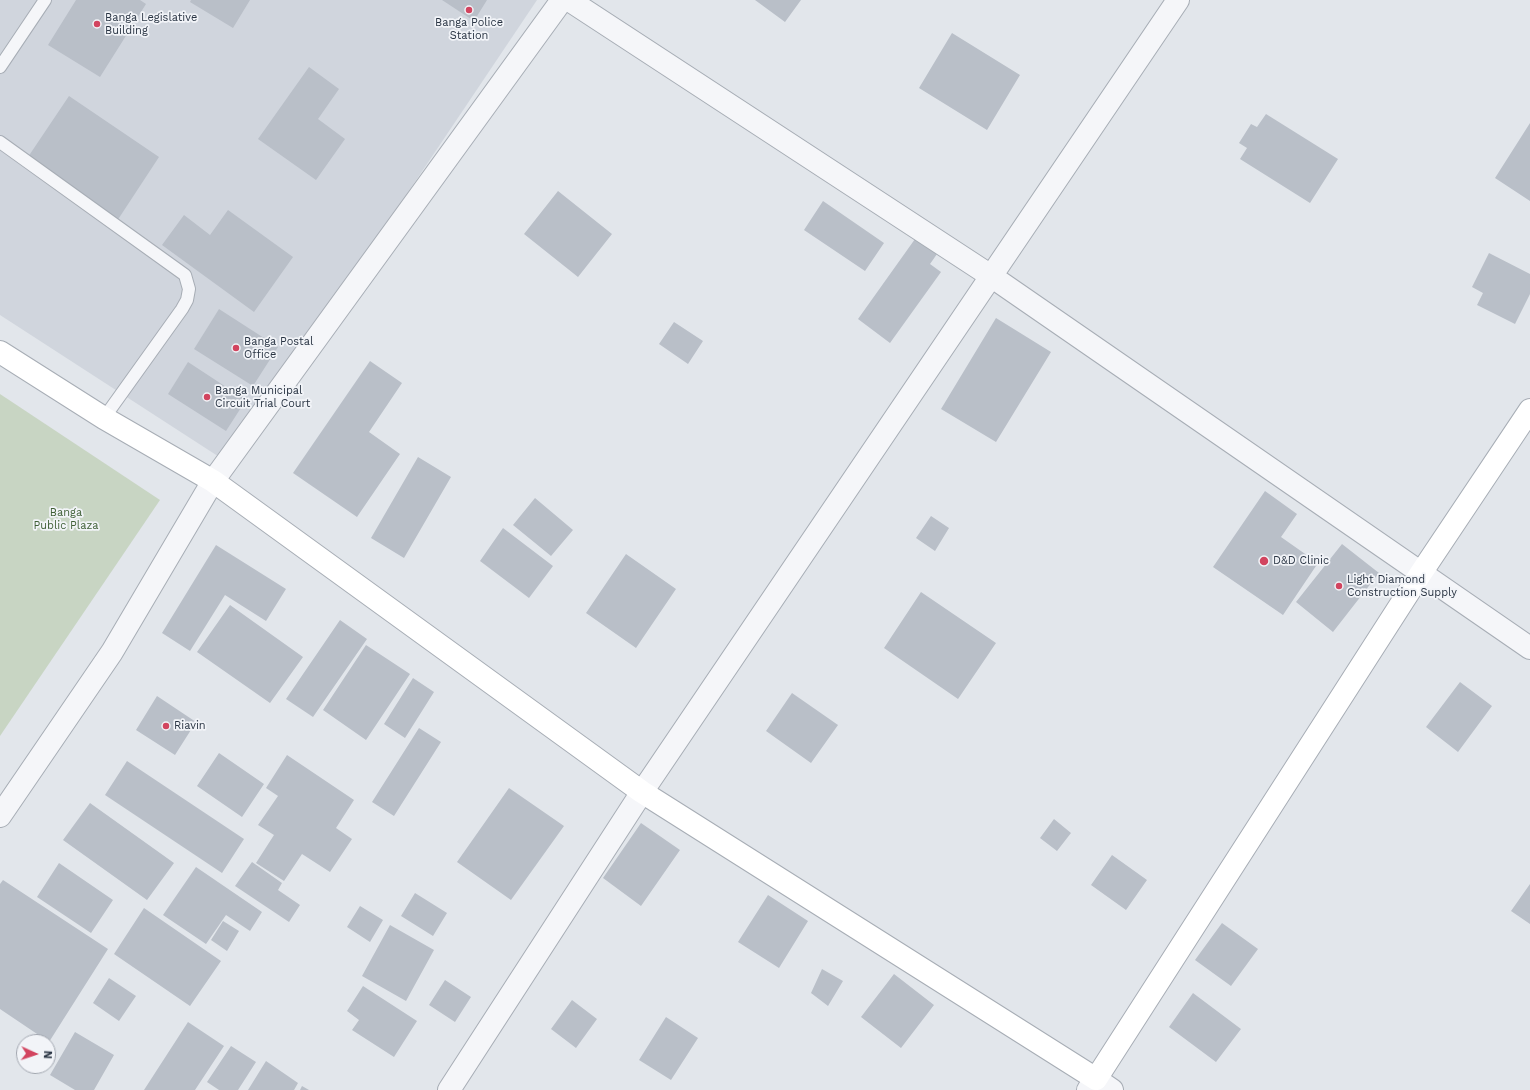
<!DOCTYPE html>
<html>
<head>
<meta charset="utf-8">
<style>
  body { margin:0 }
  #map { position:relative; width:1530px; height:1090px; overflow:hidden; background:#e2e6eb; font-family:"Work Sans",sans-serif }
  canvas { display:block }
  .north { position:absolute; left:16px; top:1034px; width:40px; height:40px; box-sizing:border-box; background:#f2f4f8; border:1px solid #a2a7b0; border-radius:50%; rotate:93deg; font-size:11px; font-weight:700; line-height:16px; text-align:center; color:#293443 }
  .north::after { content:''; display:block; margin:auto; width:14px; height:18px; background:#d2445f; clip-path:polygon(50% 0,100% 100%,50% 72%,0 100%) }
</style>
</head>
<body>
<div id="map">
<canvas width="1530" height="1090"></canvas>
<div class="north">N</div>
</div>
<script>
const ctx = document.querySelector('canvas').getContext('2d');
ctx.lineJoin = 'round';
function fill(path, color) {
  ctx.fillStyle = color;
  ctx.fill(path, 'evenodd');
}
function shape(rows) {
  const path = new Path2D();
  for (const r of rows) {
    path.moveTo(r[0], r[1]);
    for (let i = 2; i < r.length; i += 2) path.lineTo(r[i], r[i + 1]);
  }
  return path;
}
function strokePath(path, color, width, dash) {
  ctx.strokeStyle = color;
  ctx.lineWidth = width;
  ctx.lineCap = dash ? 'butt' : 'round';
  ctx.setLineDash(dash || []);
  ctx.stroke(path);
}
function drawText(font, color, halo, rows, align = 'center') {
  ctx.font = font + ' "Work Sans",sans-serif';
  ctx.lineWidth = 3.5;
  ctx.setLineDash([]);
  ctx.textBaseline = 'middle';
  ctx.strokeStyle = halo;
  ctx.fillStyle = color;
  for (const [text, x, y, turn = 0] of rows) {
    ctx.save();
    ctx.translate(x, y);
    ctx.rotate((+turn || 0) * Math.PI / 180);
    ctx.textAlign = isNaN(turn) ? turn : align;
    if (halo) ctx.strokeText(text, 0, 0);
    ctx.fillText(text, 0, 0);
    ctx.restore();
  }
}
const built = shape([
  [0,0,537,0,227,462,0,315]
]);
const green = shape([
  [0,394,160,500,0,736]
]);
const building = shape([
  [76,0,140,0,146,4,100,77,48,45],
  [191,0,250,0,233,28,190,2],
  [442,0,487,0,474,21],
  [755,0,801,0,785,22],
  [952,33,1020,75,987,130,919,88],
  [309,67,339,89,318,119,345,139,316,180,258,139],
  [69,96,159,157,117,221,26,160],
  [1266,114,1338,159,1310,203,1240,159,1247,148,1239,143,1251,124,1257,127],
  [1530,123,1530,201,1495,178],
  [558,191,612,234,578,277,524,234],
  [823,201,884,243,865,271,804,230],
  [228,210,293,257,254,312,162,245,184,215,210,235],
  [915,239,937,254,930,264,941,272,890,343,858,319],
  [1489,253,1530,274,1530,294,1515,324,1477,305,1483,293,1472,287],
  [219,309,278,347,253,386,194,349],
  [996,318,1051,352,996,442,941,409],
  [674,322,703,341,688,364,659,344],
  [370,361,402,383,369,432,400,454,357,517,293,473],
  [188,362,246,400,226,431,168,394],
  [418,457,451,477,404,558,371,538],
  [1265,491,1297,514,1281,537,1318,563,1283,615,1213,567],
  [535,498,573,530,551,556,513,525],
  [931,516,949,528,935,551,916,538],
  [503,528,553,566,529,598,480,561],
  [1342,544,1379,573,1333,632,1296,602],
  [216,545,286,589,266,621,225,595,190,651,162,633],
  [626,554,676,589,636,648,586,613],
  [921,592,996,643,958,699,884,648],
  [230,605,303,657,270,703,197,652],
  [340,620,367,639,313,717,286,699],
  [366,645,410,674,366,740,323,710],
  [413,678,434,692,405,738,384,724],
  [1460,682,1492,706,1458,752,1426,727],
  [792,693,838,725,811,763,766,731],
  [157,696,196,722,175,755,136,730],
  [419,728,441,742,394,816,372,802],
  [219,753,264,784,242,817,197,786],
  [287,755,354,800,336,828,352,839,330,872,302,854,284,881,256,863,274,835,258,825,278,796,266,788],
  [127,761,244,839,222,873,105,795],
  [509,788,564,826,511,900,457,862],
  [90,803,174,863,147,900,63,840],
  [1054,819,1071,833,1057,851,1040,838],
  [641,823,680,850,641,906,603,878],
  [1112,855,1147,880,1126,910,1091,885],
  [252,862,282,883,278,890,300,905,289,922,235,886],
  [59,863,113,900,91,933,37,897],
  [196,867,262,912,250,931,226,915,206,944,163,915],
  [3,880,108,949,49,1042,0,1009,0,884],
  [1530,884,1530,924,1511,911],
  [415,893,447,913,433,936,401,916],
  [768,895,808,921,779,968,738,942],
  [360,906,383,920,370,942,347,927],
  [144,908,221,961,190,1006,114,954],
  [223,921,239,931,227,951,211,940],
  [1222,923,1258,949,1231,986,1195,960],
  [390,925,434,950,406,1001,362,976],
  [822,969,843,981,828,1006,811,993],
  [894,974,934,1005,901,1048,861,1017],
  [109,978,136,996,119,1021,93,1003],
  [445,980,471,997,455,1022,429,1005],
  [363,986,417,1021,394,1057,352,1030,359,1020,347,1011],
  [1193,993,1241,1029,1216,1062,1169,1027],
  [572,1000,597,1019,576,1048,551,1029],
  [666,1017,698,1038,671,1080,639,1060],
  [188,1022,224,1046,195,1090,144,1090],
  [75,1032,114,1055,94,1090,75,1090,50,1075],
  [231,1046,256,1062,238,1090,219,1090,207,1082],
  [266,1061,298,1083,294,1090,248,1090],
  [302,1086,309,1090,300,1090]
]);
const service = shape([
  [0,67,45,0],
  [0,142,185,275,189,289,187,300,182,309,104,418]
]);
const minor = shape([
  [569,0,991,276,1530,648],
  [213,481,562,0],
  [449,1090,642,792,1178,0],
  [1088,1090,1096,1079,1112,1090]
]);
const tertiary = shape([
  [0,816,112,652,213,481]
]);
const secondary = shape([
  [0,352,104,418,213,481,642,792,1096,1079,1421,573,1530,410]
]);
const markers = [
  [469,10,4,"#d2445f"],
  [97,24,4,"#d2445f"],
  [236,348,4,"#d2445f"],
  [207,397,4,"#d2445f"],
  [1264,561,5,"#d2445f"],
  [1339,586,4,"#d2445f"],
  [166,726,4,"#d2445f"]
];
const poiNames = [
  ["Banga Legislative",105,18],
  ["Building",105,31],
  ["Banga Police",469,23,"center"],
  ["Station",469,36,"center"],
  ["Banga Postal",244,342],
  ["Office",244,355],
  ["Banga Municipal",215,391],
  ["Circuit Trial Court",215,404],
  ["D&D Clinic",1273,561],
  ["Light Diamond",1347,580],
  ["Construction Supply",1347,593],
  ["Riavin",174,726]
];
const parkNames = [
  ["Banga",66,513],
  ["Public Plaza",66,526]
];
fill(built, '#d0d5dd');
fill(green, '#c8d5c3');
fill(building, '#b9bfc8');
strokePath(service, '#a7adb5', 14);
strokePath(minor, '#a7adb5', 24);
strokePath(tertiary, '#a7adb5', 24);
strokePath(secondary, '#a7adb5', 24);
strokePath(service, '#f5f6f9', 12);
strokePath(minor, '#f5f6f9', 22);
strokePath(tertiary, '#f5f6f9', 22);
strokePath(secondary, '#fff', 22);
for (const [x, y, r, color] of markers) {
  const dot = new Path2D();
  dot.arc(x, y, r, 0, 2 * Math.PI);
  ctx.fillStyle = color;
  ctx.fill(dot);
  strokePath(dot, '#f2f4f8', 1.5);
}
drawText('11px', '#293443', '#f2f4f8', poiNames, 'left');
drawText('11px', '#3f5f36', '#f2f4f8', parkNames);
</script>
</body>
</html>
